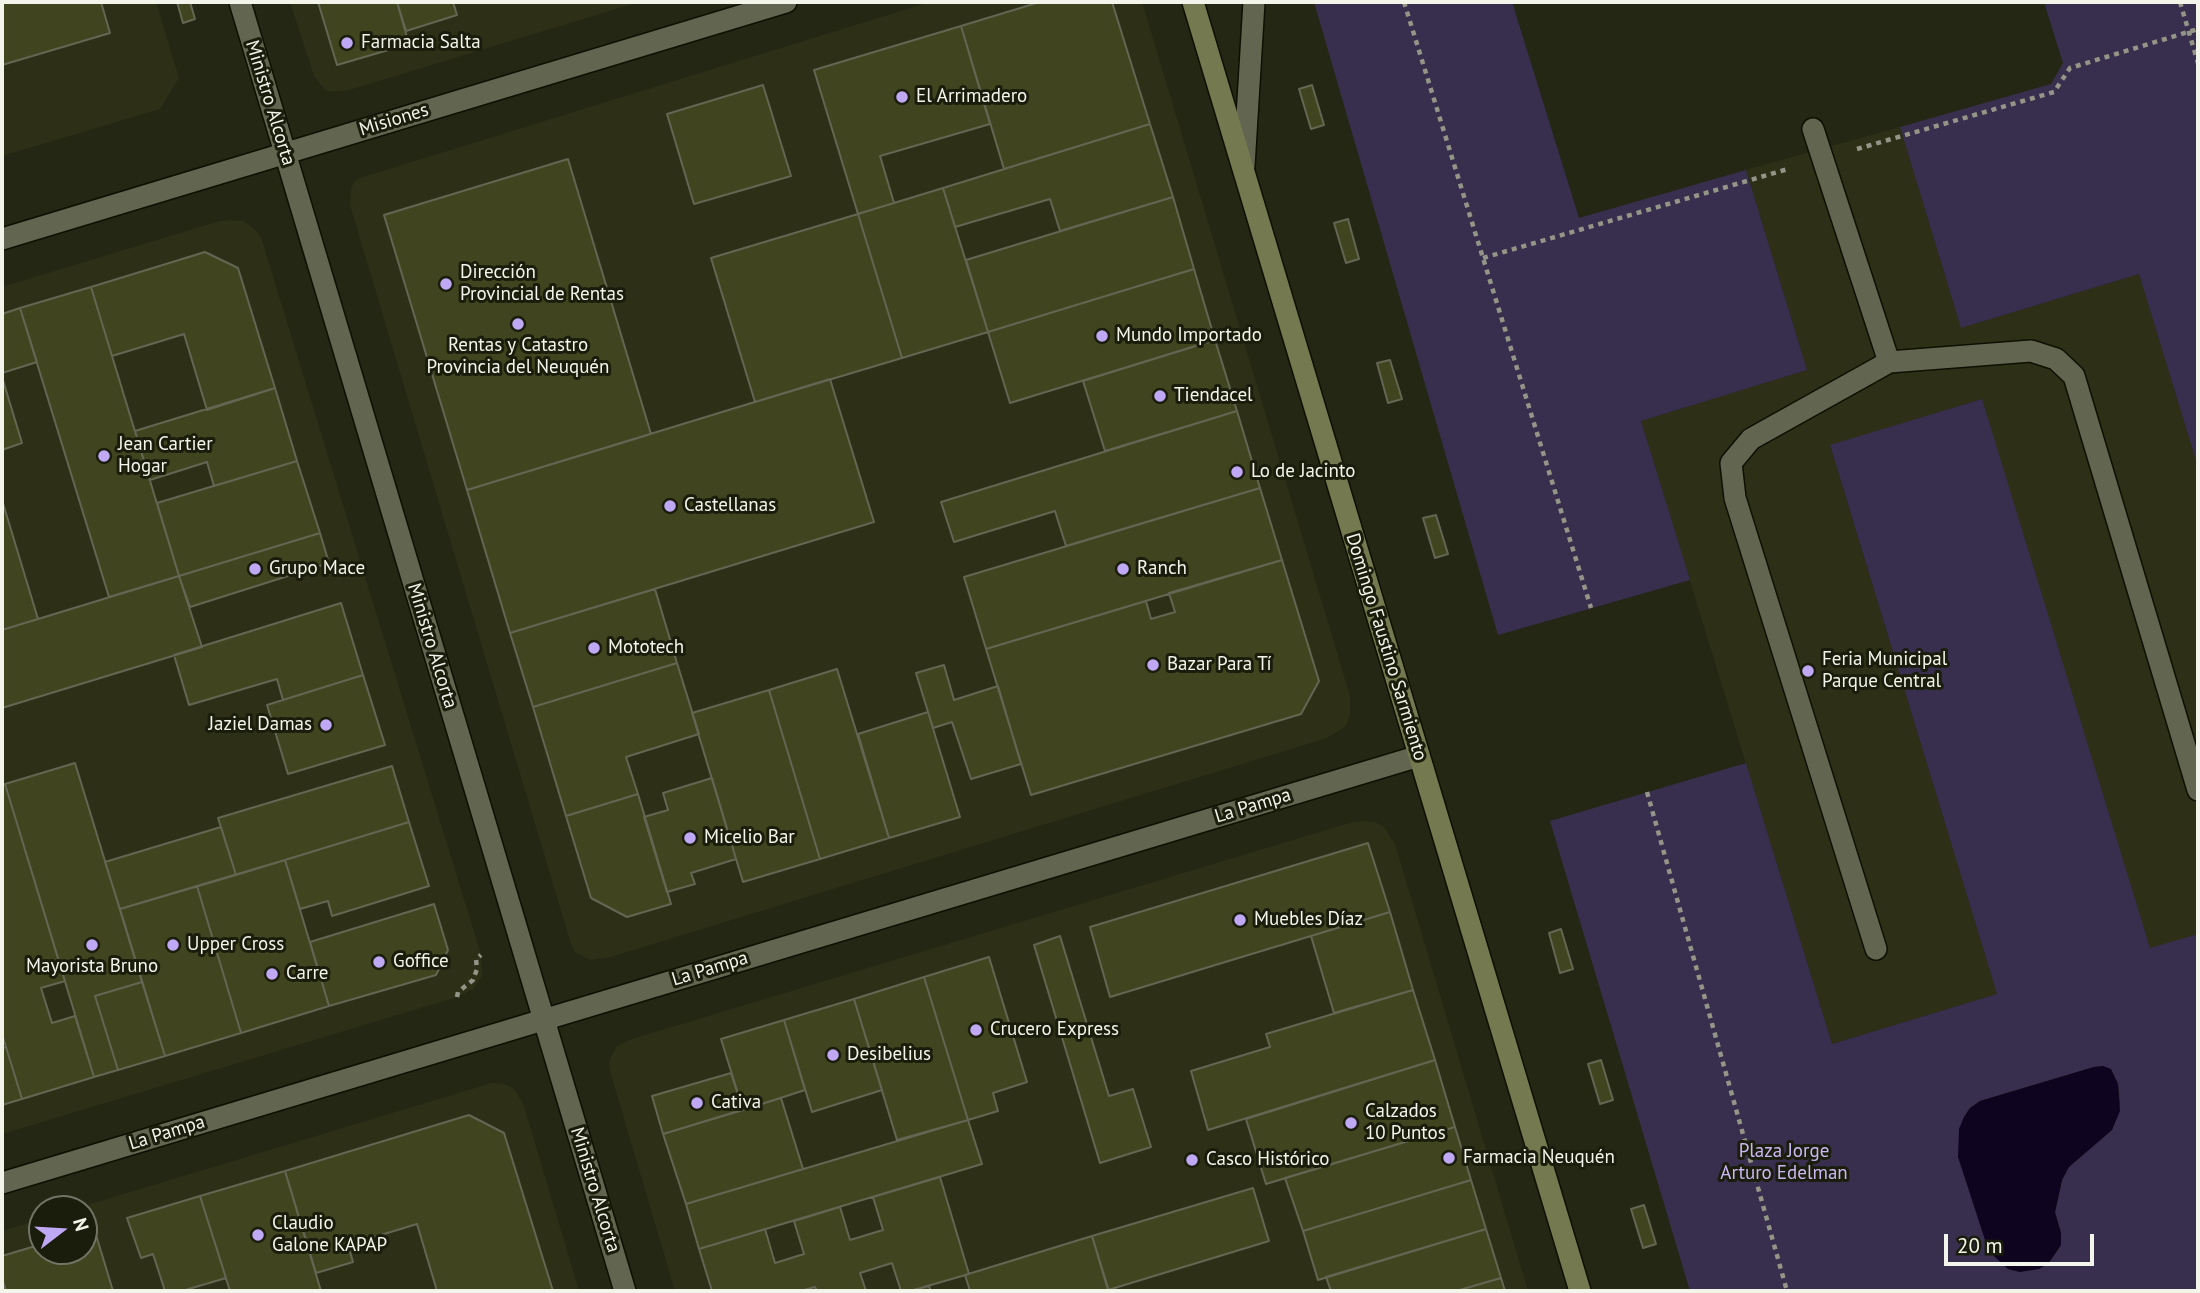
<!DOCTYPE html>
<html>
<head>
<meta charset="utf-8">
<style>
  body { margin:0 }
  #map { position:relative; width:2200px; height:1293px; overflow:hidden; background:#252715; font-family:"PT Sans",sans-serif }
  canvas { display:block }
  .frame { position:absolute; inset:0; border:4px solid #f3f5ea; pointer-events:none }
  .north { position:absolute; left:28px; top:1195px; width:70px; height:70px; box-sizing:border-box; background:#1b1d0c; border:2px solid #717365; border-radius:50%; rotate:73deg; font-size:19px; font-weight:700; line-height:28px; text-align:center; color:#f3f5ea }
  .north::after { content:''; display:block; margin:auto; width:24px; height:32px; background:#bfa9f4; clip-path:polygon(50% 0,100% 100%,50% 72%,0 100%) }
  .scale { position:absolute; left:1944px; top:1234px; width:150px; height:32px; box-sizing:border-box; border:4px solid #f3f5ea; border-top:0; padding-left:9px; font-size:21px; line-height:24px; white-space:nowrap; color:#f3f5ea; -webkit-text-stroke:5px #1b1d0c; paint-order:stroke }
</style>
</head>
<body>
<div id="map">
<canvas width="2200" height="1293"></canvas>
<div class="frame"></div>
<div class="north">N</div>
<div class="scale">20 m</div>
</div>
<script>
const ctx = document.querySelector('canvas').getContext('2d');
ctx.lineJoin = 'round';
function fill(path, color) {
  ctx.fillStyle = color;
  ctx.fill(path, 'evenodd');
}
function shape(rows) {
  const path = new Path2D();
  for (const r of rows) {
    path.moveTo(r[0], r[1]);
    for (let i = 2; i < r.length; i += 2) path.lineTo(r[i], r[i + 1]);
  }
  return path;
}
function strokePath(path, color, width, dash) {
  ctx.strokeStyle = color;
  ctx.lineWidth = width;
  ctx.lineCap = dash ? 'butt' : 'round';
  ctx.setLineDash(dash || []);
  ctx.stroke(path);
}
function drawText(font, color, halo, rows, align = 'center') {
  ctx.font = font + ' "PT Sans",sans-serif';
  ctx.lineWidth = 6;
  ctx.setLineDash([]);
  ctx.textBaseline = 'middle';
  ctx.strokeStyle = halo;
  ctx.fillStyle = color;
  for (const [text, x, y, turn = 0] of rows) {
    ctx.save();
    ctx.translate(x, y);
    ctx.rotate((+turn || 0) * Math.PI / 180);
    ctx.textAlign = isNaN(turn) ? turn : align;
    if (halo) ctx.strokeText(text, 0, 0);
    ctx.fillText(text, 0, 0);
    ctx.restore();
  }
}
const built = shape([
  [2,2,156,2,179,78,160,109,2,156],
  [290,2,639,2,349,90,332,92,325,90,314,76],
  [930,2,1142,2,1350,696,1350,716,1346,726,1327,738,607,958,590,960,575,952,571,944,350,205,351,189,354,182,360,178],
  [1900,127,1961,328,2139,274,2198,467,2198,934,2150,949,1981,399,1830,446,1997,994,1832,1044,1641,421,1807,370,1746,170],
  [231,220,243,221,252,227,259,234,263,244,481,955,482,976,473,989,457,997,2,1134,2,287,220,221],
  [1363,821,1375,822,1384,827,1395,844,1528,1291,675,1291,610,1071,609,1062,616,1047,632,1039,1353,822],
  [492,1083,504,1084,514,1089,523,1103,579,1291,2,1291,2,1231,42,1219,42,1251,84,1251,84,1209,74,1209]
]);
const green = shape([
  [1314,2,1512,2,1579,218,1746,170,1807,370,1641,421,1690,580,1498,635],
  [2044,2,2198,2,2198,467,2139,274,1961,328,1900,127,2051,84,2063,63],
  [1982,399,2150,948,2198,934,2198,1291,1690,1291,1550,821,1746,763,1832,1044,1997,994,1830,445],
  [2103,1066,2111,1070,2118,1084,2120,1103,2112,1130,2068,1167,2062,1180,2055,1213,2061,1233,2061,1245,2048,1264,2020,1272,2008,1269,1994,1256,1964,1117,1970,1108,1980,1101,2094,1067]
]);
const water = shape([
  [2103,1066,2111,1069,2118,1084,2120,1111,2112,1130,2069,1167,2062,1180,2055,1212,2061,1233,2061,1245,2048,1264,2039,1269,2020,1272,2008,1269,1994,1256,1986,1243,1958,1157,1959,1129,1964,1117,1970,1108,1980,1101,2094,1067]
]);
const building = shape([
  [2,2,101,2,110,33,2,65,2,2],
  [177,2,190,2,195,19,183,23,177,2],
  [318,2,397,2,409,44,337,65,318,2],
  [397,2,453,2,457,15,406,31,397,2],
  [1040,2,1112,2,1150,124,1004,169,961,26,1040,2],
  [961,26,990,124,880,156,894,203,858,214,814,70,961,26],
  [763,85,791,176,694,204,667,114,763,85],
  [1312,85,1324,125,1311,129,1299,89,1312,85],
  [1150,124,1173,197,1060,231,1050,199,955,227,943,188,1150,124],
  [568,159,651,434,467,490,384,215,568,159],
  [943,188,988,332,902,358,858,214,943,188],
  [1173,197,1194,269,988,332,966,260,1173,197],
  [858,214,902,358,755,402,711,258,858,214],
  [1348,219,1359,259,1346,263,1334,223,1348,219],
  [205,252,238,268,275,388,207,410,184,334,112,356,91,287,205,252],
  [1194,269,1215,340,1010,403,988,332,1194,269],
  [91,287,179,576,109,597,20,308,91,287],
  [20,308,37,362,2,373,2,314,20,308],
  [1215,340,1237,411,1105,451,1083,381,1215,340],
  [1390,360,1402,399,1388,403,1377,363,1390,360],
  [2,377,22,443,2,450,2,377],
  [830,379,874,522,510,633,467,490,830,379],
  [275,388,297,461,214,486,207,462,150,480,135,431,275,388],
  [1237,411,1260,488,1066,546,1055,511,954,542,941,502,1237,411],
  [297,461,320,533,179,576,157,503,297,461],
  [1260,488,1282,560,986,649,964,577,1260,488],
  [2,500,38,619,2,630,2,500],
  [1436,515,1448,554,1435,558,1423,518,1436,515],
  [320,533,329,563,190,607,179,576,320,533],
  [1282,560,1319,681,1301,714,1031,795,986,649,1146,601,1151,619,1175,612,1169,593,1282,560],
  [179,576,202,647,2,708,2,630,179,576],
  [655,589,677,663,533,707,510,633,655,589],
  [341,603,363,675,283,700,277,679,189,705,174,655,341,603],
  [677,663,699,734,626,757,638,794,566,816,533,707,677,663],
  [944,665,954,700,998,686,1021,764,971,779,952,722,933,728,916,673,944,665],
  [837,669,889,838,820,859,769,690,837,669],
  [363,675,385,745,288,774,267,705,363,675],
  [769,690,820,859,743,882,692,713,769,690],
  [928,712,960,817,889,838,858,734,928,712],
  [75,763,142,982,95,996,118,1070,94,1077,5,784,75,763],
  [392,766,409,822,236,875,218,818,392,766],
  [712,778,736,859,691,873,695,884,667,892,644,817,668,810,663,793,712,778],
  [5,784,65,981,41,988,52,1023,75,1016,94,1077,22,1099,2,1034,2,785,5,784],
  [638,794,671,904,627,917,591,898,566,816,638,794],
  [409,822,429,886,332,916,328,901,300,909,285,860,409,822],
  [221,827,236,875,120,909,105,862,221,827],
  [1368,843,1390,912,1110,997,1090,927,1368,843],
  [285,860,329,1006,241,1033,197,886,285,860],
  [197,886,241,1033,165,1056,120,909,197,886],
  [434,904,448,950,436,975,329,1006,310,942,434,904],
  [1390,912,1413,990,1334,1013,1311,936,1390,912],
  [1561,929,1573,969,1560,973,1549,933,1561,929],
  [1060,936,1109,1096,1133,1089,1151,1147,1100,1163,1034,945,1060,936],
  [989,957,1027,1082,993,1093,998,1111,968,1120,924,977,989,957],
  [924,977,968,1120,897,1140,854,999,924,977],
  [142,982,165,1056,118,1070,95,996,142,982],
  [1413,990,1435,1060,1208,1130,1191,1071,1270,1047,1266,1034,1413,990],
  [854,999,882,1090,812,1112,784,1020,854,999],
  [784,1020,805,1090,743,1110,721,1039,784,1020],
  [6,1047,22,1099,2,1105,2,1048,6,1047],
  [1435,1060,1455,1127,1266,1184,1246,1119,1435,1060],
  [1601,1060,1613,1100,1600,1104,1588,1064,1601,1060],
  [731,1073,743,1110,663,1134,652,1096,731,1073],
  [781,1098,803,1169,686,1204,663,1134,781,1098],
  [469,1115,504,1133,553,1291,437,1291,417,1224,348,1245,353,1262,316,1273,285,1171,469,1115],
  [968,1120,982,1164,699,1249,686,1204,968,1120],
  [1455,1127,1471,1180,1303,1231,1285,1178,1455,1127],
  [285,1171,321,1291,230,1291,200,1196,285,1171],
  [940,1177,969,1274,910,1291,901,1291,892,1263,860,1273,866,1291,817,1291,815,1287,800,1291,712,1291,699,1249,765,1229,775,1263,804,1254,794,1221,840,1207,850,1240,883,1230,873,1197,940,1177],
  [1471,1180,1486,1229,1318,1280,1303,1231,1471,1180],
  [1253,1188,1269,1241,1108,1290,1092,1236,1253,1188],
  [200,1196,226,1278,182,1291,165,1291,153,1254,141,1258,127,1218,200,1196],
  [1644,1205,1656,1244,1643,1248,1631,1209,1644,1205],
  [94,1228,113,1291,6,1291,2,1278,2,1256,42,1244,42,1251,84,1251,84,1231,94,1228],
  [1486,1229,1501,1278,1456,1291,1331,1291,1326,1277,1486,1229],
  [1092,1236,1109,1291,970,1291,965,1275,1092,1236],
  [1501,1278,1505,1291,1456,1291,1501,1278],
  [929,1286,931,1291,910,1291,929,1286]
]);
const path = shape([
  [1404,2,1591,608],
  [2180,2,2198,63],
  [1857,149,2054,92,2070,68,2198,29],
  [1483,258,1788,169],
  [1647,792,1787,1291],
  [457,997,458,992,473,980,477,969,476,959,481,955]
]);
const service = shape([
  [1813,129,1889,362,2031,351,2056,359,2074,376,2198,790],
  [1876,949,1735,498,1731,463,1751,439,1889,362]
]);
const minor = shape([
  [240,2,625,1291],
  [1244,166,1254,2],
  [2,239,786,2],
  [2,1183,1419,756]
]);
const secondary = shape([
  [1193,2,1580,1291]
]);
const markers = [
  [347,43,7,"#bfa9f4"],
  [902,97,7,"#bfa9f4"],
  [446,284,7,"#bfa9f4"],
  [518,324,7,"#bfa9f4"],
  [1102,336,7,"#bfa9f4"],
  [1160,396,7,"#bfa9f4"],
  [104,456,7,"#bfa9f4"],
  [1237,472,7,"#bfa9f4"],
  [670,506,7,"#bfa9f4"],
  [255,569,7,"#bfa9f4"],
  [1123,569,7,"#bfa9f4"],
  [594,648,7,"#bfa9f4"],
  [1153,665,7,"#bfa9f4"],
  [1808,671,7,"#bfa9f4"],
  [326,725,7,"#bfa9f4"],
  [690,838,7,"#bfa9f4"],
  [1240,920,7,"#bfa9f4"],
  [92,945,7,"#bfa9f4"],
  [173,945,7,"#bfa9f4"],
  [379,962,7,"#bfa9f4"],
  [272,974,7,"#bfa9f4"],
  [976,1030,7,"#bfa9f4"],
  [833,1055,7,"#bfa9f4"],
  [697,1103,7,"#bfa9f4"],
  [1351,1123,7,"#bfa9f4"],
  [1449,1158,7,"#bfa9f4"],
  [1192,1160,7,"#bfa9f4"],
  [258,1235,7,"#bfa9f4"]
];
const poiNames = [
  ["Farmacia Salta",361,43],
  ["El Arrimadero",916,97],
  ["Dirección",460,273],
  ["Provincial de Rentas",460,295],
  ["Mundo Importado",1116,336],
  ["Rentas y Catastro",518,346,"center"],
  ["Provincia del Neuquén",518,368,"center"],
  ["Tiendacel",1174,396],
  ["Jean Cartier",118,445],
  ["Hogar",118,467],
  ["Lo de Jacinto",1251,472],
  ["Castellanas",684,506],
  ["Grupo Mace",269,569],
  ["Ranch",1137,569],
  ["Mototech",608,648],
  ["Feria Municipal",1822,660],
  ["Parque Central",1822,682],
  ["Bazar Para Tí",1167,665],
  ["Jaziel Damas",312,725,"right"],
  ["Micelio Bar",704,838],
  ["Muebles Díaz",1254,920],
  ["Upper Cross",187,945],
  ["Goffice",393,962],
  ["Mayorista Bruno",92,967,"center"],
  ["Carre",286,974],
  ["Crucero Express",990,1030],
  ["Desibelius",847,1055],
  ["Cativa",711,1103],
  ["Calzados",1365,1112],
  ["10 Puntos",1365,1134],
  ["Farmacia Neuquén",1463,1158],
  ["Casco Histórico",1206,1160],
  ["Claudio",272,1224],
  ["Galone KAPAP",272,1246]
];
const streetNames = [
  ["Ministro Alcorta",270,103,73],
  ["Misiones",394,120,-17],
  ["Ministro Alcorta",432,646,73],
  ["Domingo Faustino Sarmiento",1386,647,73],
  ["La Pampa",1253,806,-17],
  ["La Pampa",710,969,-17],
  ["La Pampa",167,1133,-17],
  ["Ministro Alcorta",595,1190,73]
];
const parkNames = [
  ["Plaza Jorge",1784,1152],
  ["Arturo Edelman",1784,1174]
];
fill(built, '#2d3017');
fill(green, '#382e4e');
fill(water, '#0e041f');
fill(building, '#41451f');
strokePath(building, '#636652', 2);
strokePath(service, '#0e1002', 24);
strokePath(minor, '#0e1002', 24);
strokePath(secondary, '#0e1002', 24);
strokePath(path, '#939587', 4.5, [5, 5]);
strokePath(service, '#626550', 21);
strokePath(minor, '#626550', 21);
strokePath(secondary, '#74794f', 21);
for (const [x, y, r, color] of markers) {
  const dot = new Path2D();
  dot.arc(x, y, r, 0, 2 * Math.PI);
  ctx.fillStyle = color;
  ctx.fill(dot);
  strokePath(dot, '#1b1d0c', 2.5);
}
drawText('19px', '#f3f5ea', '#1b1d0c', poiNames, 'left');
drawText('19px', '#f3f5ea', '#1b1d0c', streetNames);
drawText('19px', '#cab8f6', '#1b1d0c', parkNames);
</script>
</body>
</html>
